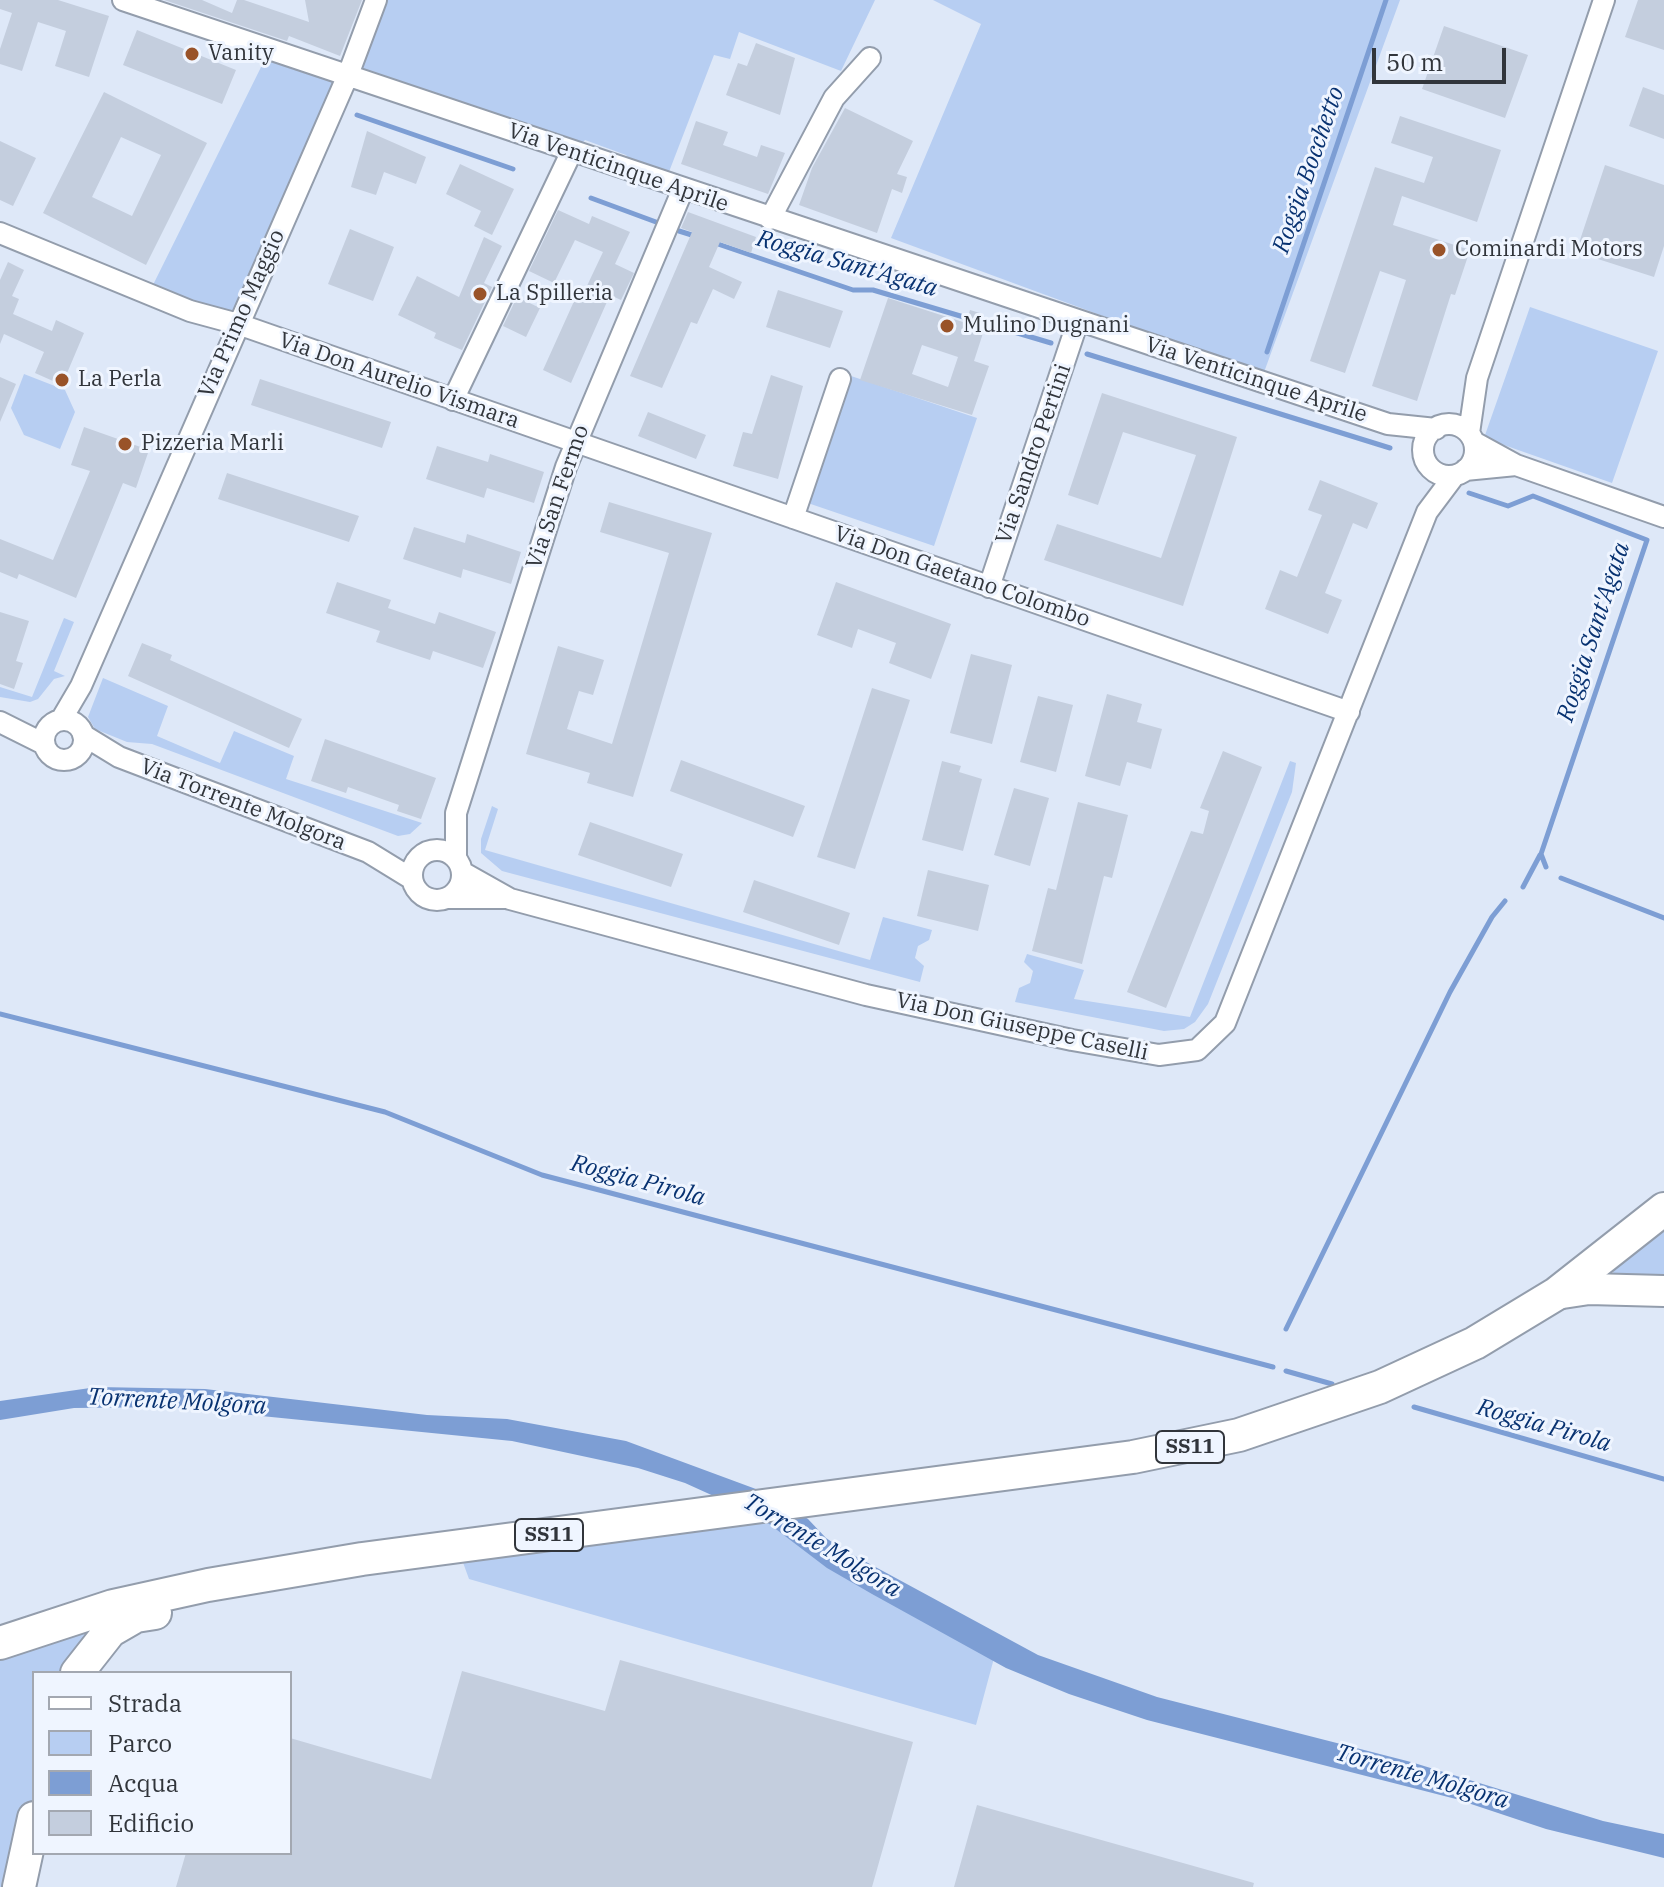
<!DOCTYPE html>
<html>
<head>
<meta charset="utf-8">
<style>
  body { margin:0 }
  #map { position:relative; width:1664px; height:1887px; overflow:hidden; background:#dee8f8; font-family:"IBM Plex Serif",serif }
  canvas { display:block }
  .legend { position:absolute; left:32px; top:1671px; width:260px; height:184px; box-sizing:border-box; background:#eff5ff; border:2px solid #a3a8b1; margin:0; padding:10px 14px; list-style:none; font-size:24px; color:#31353b }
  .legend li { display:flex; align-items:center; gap:16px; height:40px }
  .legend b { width:40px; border:2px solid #a3a8b1 }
  .scale { position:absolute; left:1372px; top:48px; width:134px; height:36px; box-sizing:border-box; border:4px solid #31353b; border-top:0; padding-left:10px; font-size:24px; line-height:28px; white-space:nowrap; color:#31353b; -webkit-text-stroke:6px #eff5ff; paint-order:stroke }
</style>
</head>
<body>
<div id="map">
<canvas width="1664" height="1887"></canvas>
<ul class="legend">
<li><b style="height:10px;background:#fff"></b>Strada</li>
<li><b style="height:22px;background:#b7cef2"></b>Parco</li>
<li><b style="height:22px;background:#7d9ed4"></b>Acqua</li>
<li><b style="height:22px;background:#c4cede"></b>Edificio</li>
</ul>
<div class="scale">50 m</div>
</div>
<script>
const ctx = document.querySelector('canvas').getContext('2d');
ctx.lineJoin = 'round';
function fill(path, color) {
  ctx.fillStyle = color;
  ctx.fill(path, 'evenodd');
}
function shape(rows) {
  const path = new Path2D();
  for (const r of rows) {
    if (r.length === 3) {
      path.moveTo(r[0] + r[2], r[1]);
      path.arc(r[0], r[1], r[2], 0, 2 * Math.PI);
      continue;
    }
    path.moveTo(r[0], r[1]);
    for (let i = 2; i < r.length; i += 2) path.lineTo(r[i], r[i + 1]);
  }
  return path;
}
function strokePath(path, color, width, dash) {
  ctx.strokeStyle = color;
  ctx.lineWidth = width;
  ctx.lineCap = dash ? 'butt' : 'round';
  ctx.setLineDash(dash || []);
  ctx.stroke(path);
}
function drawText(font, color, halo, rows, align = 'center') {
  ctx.font = font + ' "IBM Plex Serif",serif';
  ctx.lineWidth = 6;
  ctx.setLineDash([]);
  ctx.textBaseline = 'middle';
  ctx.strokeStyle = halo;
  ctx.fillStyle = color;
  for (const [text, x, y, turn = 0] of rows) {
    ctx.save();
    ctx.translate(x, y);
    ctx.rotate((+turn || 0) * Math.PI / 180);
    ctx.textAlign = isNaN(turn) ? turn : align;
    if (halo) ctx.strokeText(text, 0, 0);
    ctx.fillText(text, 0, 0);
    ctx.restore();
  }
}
const green = shape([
  [383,0,875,0,841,71,739,32,730,59,714,55,667,177,634,167,626,155,585,140,578,148,355,74],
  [933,0,1400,0,1263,375,891,238,981,24],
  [270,49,347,76,238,323,148,295],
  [1530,307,1658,351,1612,483,1484,438],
  [842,373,977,418,934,546,799,500],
  [24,374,65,390,75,412,60,449,24,435,11,408],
  [64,618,74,622,54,671,65,676,54,679,38,699,30,702,0,697,0,687,32,697],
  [103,678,168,706,157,736,220,763,234,731,294,756,286,779,422,823,410,834,398,836,152,744,127,742,95,729,88,717],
  [1290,761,1296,763,1292,792,1208,1004,1195,1022,1184,1029,1164,1031,1015,1002,1019,988,1030,983,1033,971,1024,962,1027,954,1084,970,1074,999,1190,1017],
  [492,806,498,809,485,850,870,960,883,917,932,930,929,940,918,946,915,958,924,966,920,982,502,871,481,853,481,839],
  [1664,1226,1664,1284,1612,1275,1617,1264],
  [762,1508,997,1647,976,1725,469,1579,457,1546],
  [99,1621,70,1673,34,1673,34,1792,14,1887,0,1887,0,1656]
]);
const water = shape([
  [97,1387,205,1389,427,1415,507,1419,626,1441,764,1492,808,1519,826,1538,844,1550,1038,1655,1157,1697,1411,1762,1603,1821,1664,1834,1664,1858,1546,1829,1456,1799,1147,1720,1069,1694,1006,1668,872,1594,827,1568,760,1517,685,1483,638,1468,512,1441,171,1407,74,1408,0,1420,0,1401]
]);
const stream = shape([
  [357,115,513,169],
  [591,198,656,222],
  [679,231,695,236],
  [715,243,853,290,873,290,1051,343],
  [1267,352,1386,0],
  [1087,354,1390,448],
  [1469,493,1508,506,1533,496,1647,540,1541,854,1546,867],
  [1561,878,1664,918],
  [1523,887,1540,855],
  [0,1014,385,1112,542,1175,1273,1367],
  [1286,1329,1450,992,1492,917,1505,901],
  [1286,1371,1332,1384],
  [1414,1407,1664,1479]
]);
const building = shape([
  [0,0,58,0,109,16,89,77,55,66,66,31,38,22,22,71,0,64,0,49,12,13,0,9],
  [164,0,202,0,232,13,237,0,244,0,309,22,305,0,362,0,340,56,289,36,287,41],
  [1638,0,1664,0,1664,50,1625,37],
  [1444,26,1528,55,1505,118,1422,89],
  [137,30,236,70,222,104,123,65],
  [756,43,795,58,780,115,726,95,738,63,747,66],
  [1643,87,1664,95,1664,139,1629,126],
  [104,92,207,143,146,265,43,213],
  [121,137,161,155,132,216,92,197],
  [845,108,913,141,897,174,907,177,902,193,892,189,877,233,799,205,812,168],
  [1400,116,1501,150,1477,222,1402,196,1393,225,1470,250,1455,295,1451,294,1417,401,1372,386,1406,280,1380,271,1345,373,1310,361,1375,167,1424,183,1433,157,1391,143],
  [696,121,728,132,723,145,757,157,761,145,785,153,768,194,681,164],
  [367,131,426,157,416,184,384,172,376,195,351,187],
  [0,141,36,158,13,206,0,200],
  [460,164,514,189,492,235,474,226,481,211,446,194],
  [1605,165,1664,185,1664,246,1654,277,1576,252],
  [558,210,589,224,592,216,630,232,615,264,634,273,621,300,610,295,571,383,543,370,580,288,585,290,603,252,575,240,554,283,529,271],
  [688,212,756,237,751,253,720,242,709,267,742,282,734,299,713,289,697,324,691,322,662,388,630,376,692,232,681,228],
  [350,229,394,247,373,301,328,284],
  [484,237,502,246,484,283,492,287,462,350,434,338,436,333,398,315,417,276,459,297],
  [8,262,24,270,12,296,19,299,13,314,52,331,56,320,84,333,62,385,35,373,44,352,4,334,0,344,0,280],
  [778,290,843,311,830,348,766,327],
  [517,297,540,308,526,337,503,326],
  [888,298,966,323,970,310,983,314,979,328,984,330,974,361,989,366,972,415,860,380],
  [922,345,958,357,948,387,912,374],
  [771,375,803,386,778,479,733,466,743,432,752,434],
  [0,377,16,384,0,422],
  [260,379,391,422,382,448,251,405],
  [1102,393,1237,437,1183,606,1044,560,1057,524,1161,558,1196,455,1123,432,1098,505,1068,495],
  [648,412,706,435,696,459,638,436],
  [84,427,149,450,136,488,123,483,76,598,19,574,17,579,0,572,0,539,53,560,90,471,71,465],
  [437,446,488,462,490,454,544,472,534,503,487,488,484,498,426,479],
  [227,473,359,516,349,542,218,499],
  [1320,480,1378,503,1367,529,1353,523,1325,593,1342,600,1328,634,1265,609,1280,570,1297,577,1322,515,1308,510],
  [609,502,712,533,633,797,587,783,590,773,526,754,558,646,604,660,593,695,579,691,567,729,612,744,669,553,600,532],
  [414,527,465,543,467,534,521,552,511,584,463,569,461,578,403,559],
  [337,582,391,600,388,608,435,624,439,612,496,632,483,668,433,651,430,660,376,642,380,631,326,613],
  [836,582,951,624,931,679,889,663,896,643,858,629,852,648,817,635],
  [0,612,29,621,16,661,23,663,14,689,0,684],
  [142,643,172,655,170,660,302,719,289,748,128,676],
  [971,654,1012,665,992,744,950,733],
  [872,688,910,700,855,869,817,857],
  [1107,694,1142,704,1137,722,1162,729,1151,769,1127,762,1120,786,1085,776],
  [1038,696,1073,705,1056,772,1020,762],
  [325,739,436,778,421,819,397,811,399,805,348,787,346,793,311,781],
  [1223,751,1262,767,1166,1008,1127,992,1191,831,1203,834,1209,811,1200,808],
  [681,760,805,806,793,837,670,791],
  [942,761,961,766,959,772,982,779,963,851,922,840],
  [1014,788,1049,798,1030,866,994,855],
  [1078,802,1128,815,1112,878,1104,876,1082,964,1032,951,1048,888,1056,890],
  [590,822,683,854,671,887,578,855],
  [928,870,989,885,978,931,917,916],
  [754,880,850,913,839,945,743,912],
  [620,1660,913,1742,872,1887,176,1887,186,1853,290,1853,290,1738,431,1779,462,1671,605,1711],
  [977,1805,1254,1883,1253,1887,954,1887]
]);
const street = shape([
  [123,0,1388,424,1436,429],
  [770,219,834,98,870,58],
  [0,233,190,311,238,324,1349,712],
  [453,400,571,153],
  [1449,450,26],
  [1469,433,1477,378,1604,0],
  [1474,442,1516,465,1664,517],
  [1465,470,1516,465],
  [793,518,840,379],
  [989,587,1078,321],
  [61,720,81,686,348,75,376,0],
  [64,740,20],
  [0,722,44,744],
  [83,735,119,757,368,852,412,879],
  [437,875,25],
  [456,858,456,813,566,467,683,189],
  [462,872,510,899,866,995,1072,1040,1159,1055,1197,1050,1225,1023,1427,512,1454,476],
  [448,898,506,898]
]);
const secondary = shape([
  [1556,1294,1589,1289,1664,1291]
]);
const primary = shape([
  [0,1643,113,1606,208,1585,362,1559,1133,1457,1239,1435,1380,1387,1475,1343,1556,1294,1664,1209],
  [77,1673,110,1631,136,1616,155,1613],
  [19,1887,34,1818]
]);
const markers = [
  [192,54,8,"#995329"],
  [1439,250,8,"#995329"],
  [480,294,8,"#995329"],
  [947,326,8,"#995329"],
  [62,380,8,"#995329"],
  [125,444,8,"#995329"]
];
const shields = [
  [1190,1447,68],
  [549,1535,68]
];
const shieldNames = [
  ["SS11",1190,1447],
  ["SS11",549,1535]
];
const poiNames = [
  ["Vanity",208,54],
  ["Cominardi Motors",1455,250],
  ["La Spilleria",496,294],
  ["Mulino Dugnani",963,326],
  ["La Perla",78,380],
  ["Pizzeria Marli",141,444]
];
const streetNames = [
  ["Via Venticinque Aprile",618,168,19],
  ["Via Primo Maggio",242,314,-66],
  ["Via Venticinque Aprile",1256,380,18],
  ["Via Don Aurelio Vismara",399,381,19],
  ["Via Sandro Pertini",1034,454,-71],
  ["Via San Fermo",558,497,-71],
  ["Via Don Gaetano Colombo",962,577,19],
  ["Via Torrente Molgora",243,805,21],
  ["Via Don Giuseppe Caselli",1022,1027,12]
];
const waterNames = [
  ["Roggia Bocchetto",1309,170,-71],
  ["Roggia Sant'Agata",847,264,16],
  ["Roggia Sant'Agata",1594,632,-72],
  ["Roggia Pirola",638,1181,15],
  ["Torrente Molgora",177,1402,3],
  ["Roggia Pirola",1544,1426,16],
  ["Torrente Molgora",822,1546,31],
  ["Torrente Molgora",1422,1777,16]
];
fill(green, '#b7cef2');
fill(water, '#7d9ed4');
strokePath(stream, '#7d9ed4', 5);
fill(building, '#c4cede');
strokePath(street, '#939dac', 24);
strokePath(secondary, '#939dac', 34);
strokePath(primary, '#939dac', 36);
strokePath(street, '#fff', 20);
strokePath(secondary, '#fff', 30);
strokePath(primary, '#fff', 32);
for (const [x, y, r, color] of markers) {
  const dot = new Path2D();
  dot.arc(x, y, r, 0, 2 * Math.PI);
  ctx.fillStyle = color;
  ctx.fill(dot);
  strokePath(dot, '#eff5ff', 3);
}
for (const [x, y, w] of shields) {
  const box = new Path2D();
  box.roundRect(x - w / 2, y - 16, w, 32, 6);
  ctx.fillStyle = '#eff5ff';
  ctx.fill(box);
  strokePath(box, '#31353b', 2);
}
drawText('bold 20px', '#31353b', null, shieldNames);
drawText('22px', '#31353b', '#eff5ff', poiNames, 'left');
drawText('22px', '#31353b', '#eff5ff', streetNames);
drawText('italic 24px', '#083271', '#eff5ff', waterNames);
</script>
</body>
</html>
